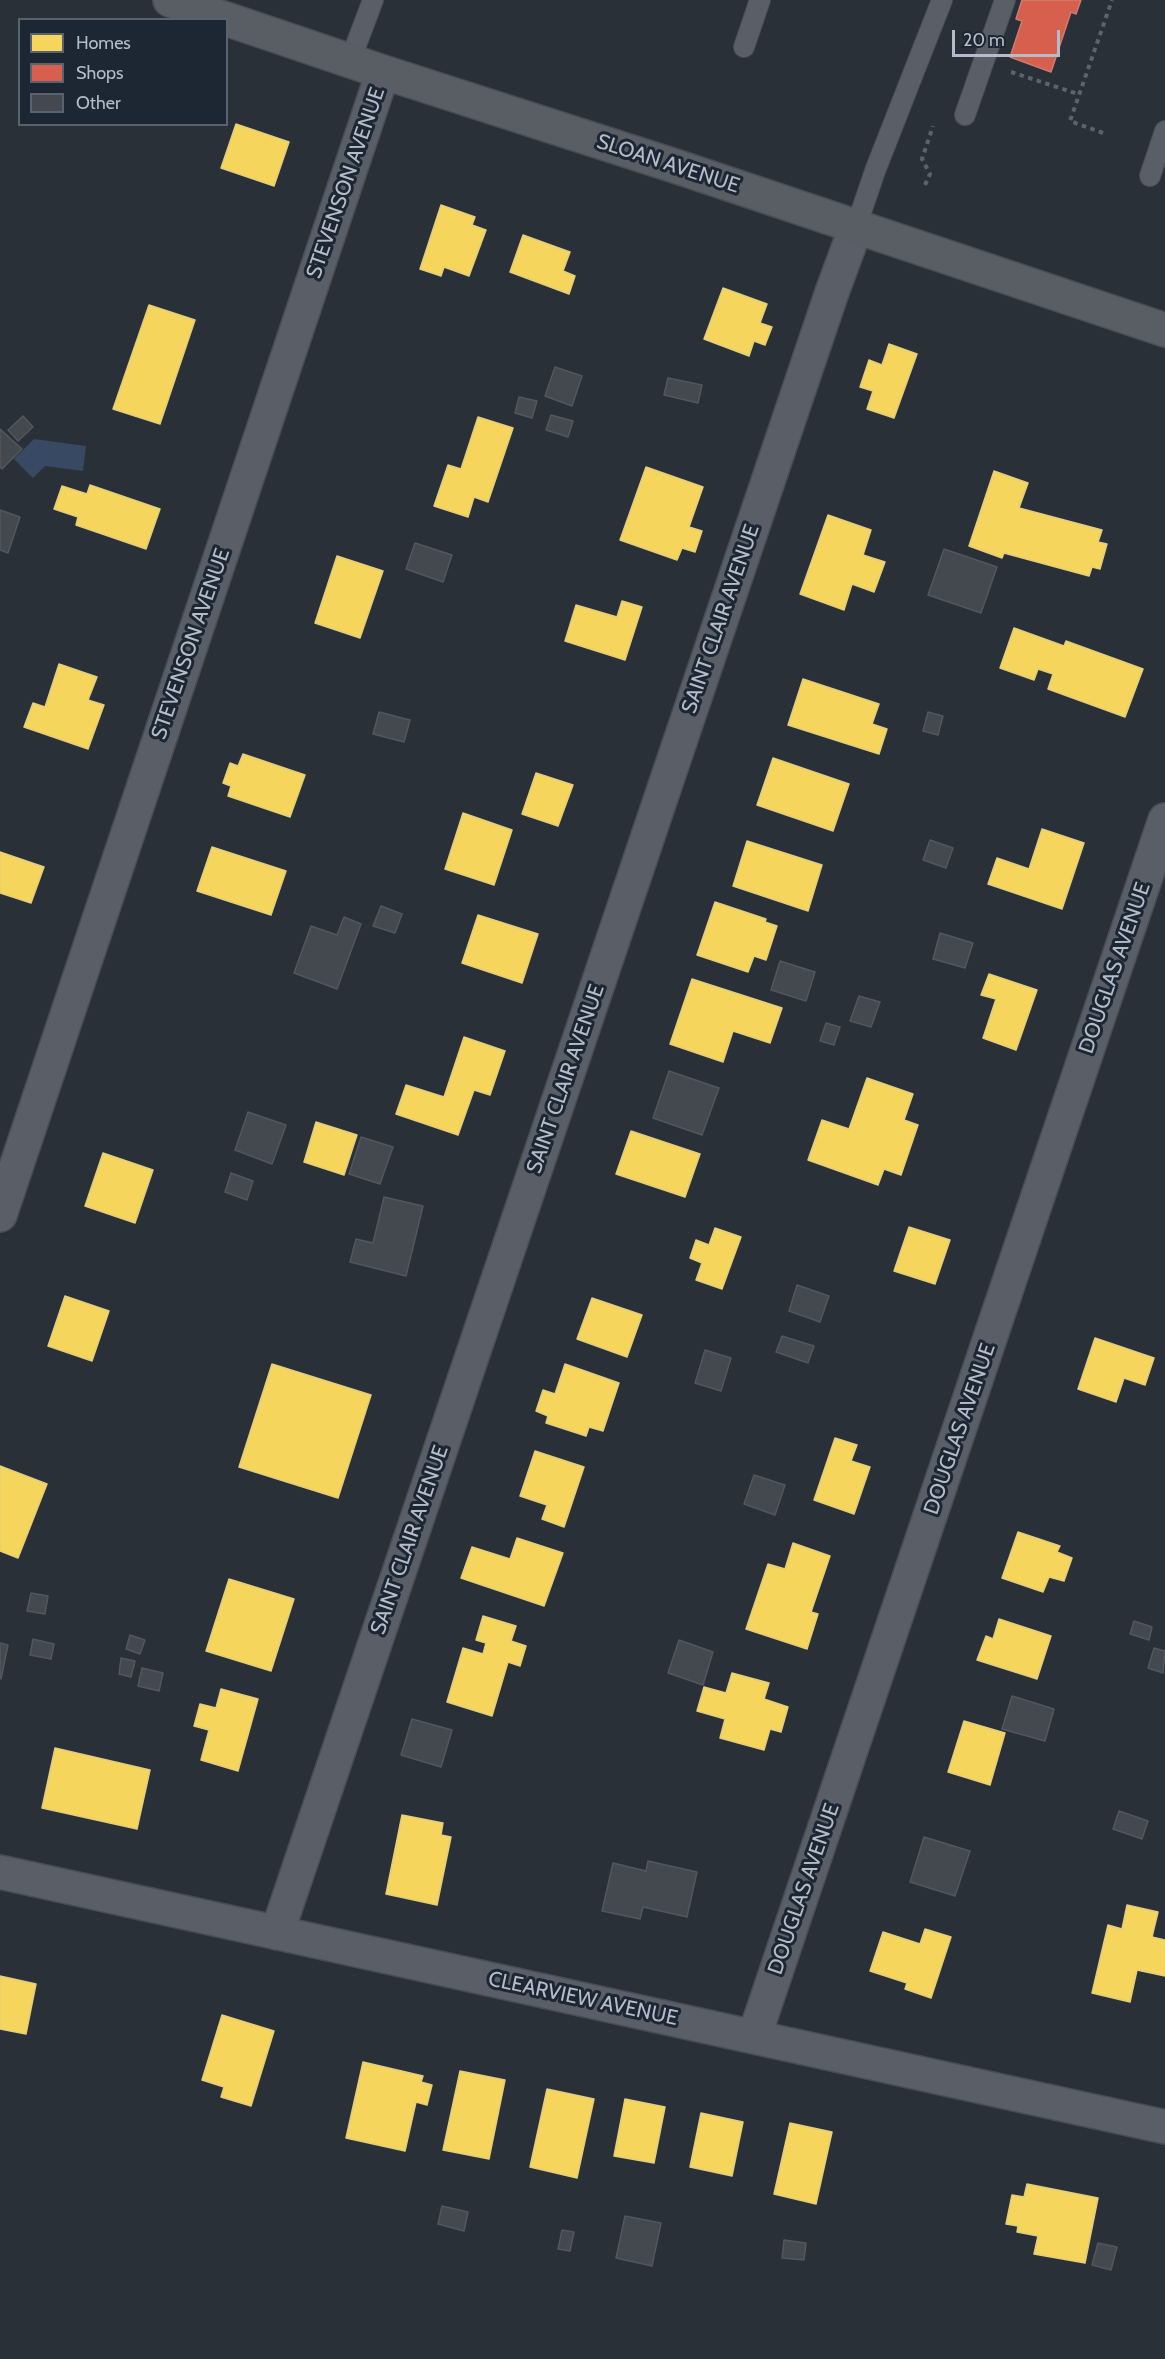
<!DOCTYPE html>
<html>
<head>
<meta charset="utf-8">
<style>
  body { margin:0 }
  #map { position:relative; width:1165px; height:2359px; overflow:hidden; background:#2a3038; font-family:Cabin,sans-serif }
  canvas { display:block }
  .legend { position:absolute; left:18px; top:18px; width:210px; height:108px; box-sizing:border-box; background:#1d2633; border:2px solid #59626f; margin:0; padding:8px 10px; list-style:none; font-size:18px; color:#b4bcc9 }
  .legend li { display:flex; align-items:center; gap:12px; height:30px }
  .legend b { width:30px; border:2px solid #59626f }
  .scale { position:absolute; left:952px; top:30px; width:108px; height:27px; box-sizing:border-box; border:3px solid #b4bcc9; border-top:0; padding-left:8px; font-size:18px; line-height:21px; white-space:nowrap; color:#b4bcc9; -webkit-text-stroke:4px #1d2633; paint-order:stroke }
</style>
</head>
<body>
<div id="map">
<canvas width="1165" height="2359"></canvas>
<ul class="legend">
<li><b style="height:16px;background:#f6d55c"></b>Homes</li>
<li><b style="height:16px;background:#d6604d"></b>Shops</li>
<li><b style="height:16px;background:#444950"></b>Other</li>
</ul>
<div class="scale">20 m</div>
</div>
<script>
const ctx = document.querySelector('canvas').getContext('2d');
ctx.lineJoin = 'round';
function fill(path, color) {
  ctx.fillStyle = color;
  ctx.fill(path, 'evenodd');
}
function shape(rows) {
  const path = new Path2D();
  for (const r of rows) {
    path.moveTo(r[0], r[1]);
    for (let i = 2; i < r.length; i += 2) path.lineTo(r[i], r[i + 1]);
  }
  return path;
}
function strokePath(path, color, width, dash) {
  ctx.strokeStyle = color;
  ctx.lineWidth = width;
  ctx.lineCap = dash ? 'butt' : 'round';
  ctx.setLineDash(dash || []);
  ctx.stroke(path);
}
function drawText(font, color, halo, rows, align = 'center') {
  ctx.font = font + ' Cabin,sans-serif';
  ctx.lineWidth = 6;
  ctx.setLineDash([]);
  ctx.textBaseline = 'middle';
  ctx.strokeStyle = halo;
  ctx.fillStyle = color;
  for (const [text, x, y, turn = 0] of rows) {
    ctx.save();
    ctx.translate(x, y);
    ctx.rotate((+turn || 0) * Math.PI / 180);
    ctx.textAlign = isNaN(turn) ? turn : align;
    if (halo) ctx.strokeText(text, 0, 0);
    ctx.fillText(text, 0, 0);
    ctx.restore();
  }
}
const water = shape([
  [34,439,86,446,83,471,45,466,33,478,14,459]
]);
const homes = shape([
  [236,124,289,142,274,186,221,168,236,124],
  [441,205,475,217,472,225,486,230,469,276,444,267,441,276,420,269,441,205],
  [523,235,570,252,563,271,575,276,569,294,510,272,523,235],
  [723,288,767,304,760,323,772,327,765,345,754,341,749,356,704,339,723,288],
  [149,305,195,320,160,424,113,409,149,305],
  [889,344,917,354,894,418,867,409,873,391,860,387,869,360,882,365,889,344],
  [478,417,513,428,488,502,474,497,468,517,434,506,448,465,461,469,478,417],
  [646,467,703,487,689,527,702,531,695,552,682,548,677,560,620,540,646,467],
  [994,471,1028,483,1019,508,1102,530,1098,542,1107,544,1100,569,1092,567,1089,576,1004,553,1002,558,969,546,994,471],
  [90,485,160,509,146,549,76,525,78,517,54,509,62,486,87,494,90,485],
  [828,515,871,530,863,555,885,562,874,592,852,584,844,610,800,594,828,515],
  [337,556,383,571,360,638,315,623,337,556],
  [622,601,642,607,625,660,565,641,576,605,617,617,622,601],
  [1014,628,1064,646,1066,641,1143,669,1125,717,1048,689,1053,674,1038,669,1034,680,1000,668,1014,628],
  [59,664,97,677,88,700,104,705,88,749,24,727,33,703,45,707,59,664],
  [803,679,879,704,872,724,887,729,879,754,788,725,803,679],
  [243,754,305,775,290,817,228,796,231,786,223,783,230,763,238,766,243,754],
  [773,758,849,784,833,831,757,805,773,758],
  [536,773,573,785,558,826,522,814,536,773],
  [463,813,512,830,494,885,445,869,463,813],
  [1042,829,1084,843,1062,909,988,884,997,858,1029,869,1042,829],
  [747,841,822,865,808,911,733,886,747,841],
  [212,847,286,871,271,915,197,891,212,847],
  [0,852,44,867,31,903,0,893,0,852],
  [715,902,766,919,765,922,777,926,766,960,754,956,748,972,697,955,715,902],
  [478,915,538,934,522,983,462,963,478,915],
  [989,974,1037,990,1016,1050,983,1038,996,999,981,995,989,974],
  [692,979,782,1008,770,1043,733,1031,723,1062,670,1044,692,979],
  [464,1037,505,1051,490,1095,474,1090,458,1135,396,1114,406,1085,444,1097,464,1037],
  [867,1078,913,1094,904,1120,918,1125,901,1175,884,1169,878,1185,808,1160,822,1120,849,1129,867,1078],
  [316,1122,357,1135,344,1175,304,1162,316,1122],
  [631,1131,700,1154,685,1197,616,1174,631,1131],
  [103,1153,153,1170,135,1223,85,1206,103,1153],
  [909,1227,950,1240,935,1284,894,1271,909,1227],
  [715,1228,741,1237,722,1289,696,1280,702,1263,690,1258,696,1240,709,1245,715,1228],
  [65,1296,109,1311,92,1361,48,1346,65,1296],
  [592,1298,642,1315,627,1357,577,1339,592,1298],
  [1095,1338,1154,1358,1145,1385,1124,1378,1116,1402,1078,1389,1095,1338],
  [272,1364,371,1395,338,1498,239,1467,272,1364],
  [565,1364,619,1383,603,1431,589,1427,586,1436,546,1423,548,1416,536,1411,543,1390,555,1394,565,1364],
  [835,1438,857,1445,851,1461,870,1467,854,1514,814,1500,835,1438],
  [535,1451,584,1467,564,1527,542,1519,547,1505,520,1496,535,1451],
  [0,1466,47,1484,18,1558,0,1551,0,1466],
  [1018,1532,1060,1546,1057,1552,1072,1558,1064,1581,1049,1577,1043,1592,1002,1578,1018,1532],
  [517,1538,563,1553,544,1606,461,1578,472,1547,510,1559,517,1538],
  [793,1543,830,1556,811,1612,818,1614,807,1649,746,1629,768,1564,785,1569,793,1543],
  [229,1579,294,1599,271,1671,206,1651,229,1579],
  [483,1616,516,1626,511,1641,526,1646,520,1666,508,1662,492,1716,447,1702,463,1648,483,1654,486,1643,476,1640,483,1616],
  [999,1619,1051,1636,1037,1679,977,1660,986,1636,993,1639,999,1619],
  [732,1673,769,1683,764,1699,788,1707,781,1732,770,1729,764,1750,720,1738,725,1719,697,1711,704,1687,726,1693,732,1673],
  [221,1689,258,1699,238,1771,201,1760,209,1730,194,1726,200,1704,216,1708,221,1689],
  [964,1721,1005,1733,990,1785,948,1772,964,1721],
  [55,1748,150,1770,137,1829,42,1808,55,1748],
  [402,1815,443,1823,441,1835,451,1837,437,1905,386,1894,402,1815],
  [1127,1905,1158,1912,1152,1937,1165,1940,1165,1976,1137,1970,1130,2002,1092,1993,1108,1925,1122,1929,1127,1905],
  [925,1929,951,1937,931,1998,905,1989,907,1983,870,1971,883,1932,920,1944,925,1929],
  [0,1976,36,1984,26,2034,0,2029,0,1976],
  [222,2015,274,2031,251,2106,221,2097,224,2087,202,2080,222,2015],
  [363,2062,423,2076,421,2082,432,2085,427,2105,416,2102,405,2151,346,2138,363,2062],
  [460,2071,505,2080,489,2159,443,2150,460,2071],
  [547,2089,594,2099,577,2178,530,2167,547,2089],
  [625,2099,665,2107,654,2163,614,2156,625,2099],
  [701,2113,743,2122,732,2176,690,2167,701,2113],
  [790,2123,832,2132,816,2204,774,2194,790,2123],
  [1027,2184,1098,2198,1085,2263,1034,2254,1038,2236,1017,2232,1018,2226,1006,2224,1012,2195,1024,2197,1027,2184]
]);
const shops = shape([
  [1022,0,1081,0,1076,14,1071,12,1051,72,1010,57,1022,21,1016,19,1022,0]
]);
const building = shape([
  [555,367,582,376,572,406,545,396,555,367],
  [668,378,702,385,698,403,664,395,668,378],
  [519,397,537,401,532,418,515,413,519,397],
  [551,415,573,421,568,437,546,430,551,415],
  [23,416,33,427,18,441,8,430,23,416],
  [0,429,22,449,2,469,0,467,0,429],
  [0,510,20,517,8,553,0,550,0,510],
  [415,543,452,555,443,582,406,569,415,543],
  [944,549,997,567,981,613,928,595,944,549],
  [379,712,410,720,404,742,373,734,379,712],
  [928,712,943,716,938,735,923,731,928,712],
  [930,840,953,848,946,868,923,860,930,840],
  [381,906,402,914,395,933,373,926,381,906],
  [344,917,361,924,337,989,294,973,311,926,337,935,344,917],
  [940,933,973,943,965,968,933,959,940,933],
  [780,961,815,972,806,1001,771,990,780,961],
  [859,996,880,1002,871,1027,850,1021,859,996],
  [826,1023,840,1027,834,1045,820,1041,826,1023],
  [669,1071,719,1088,702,1135,653,1118,669,1071],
  [248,1112,286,1125,272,1164,235,1150,248,1112],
  [361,1137,393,1147,380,1184,349,1174,361,1137],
  [231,1173,253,1181,247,1200,225,1192,231,1173],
  [384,1197,423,1206,406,1276,350,1262,356,1239,373,1243,384,1197],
  [797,1285,829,1296,820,1322,789,1311,797,1285],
  [782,1336,814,1346,808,1363,776,1352,782,1336],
  [705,1350,731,1358,721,1391,695,1383,705,1350],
  [754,1475,785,1485,775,1515,744,1504,754,1475],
  [31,1593,48,1596,45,1614,27,1611,31,1593],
  [1134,1621,1152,1627,1149,1640,1130,1634,1134,1621],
  [130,1635,145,1640,140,1654,126,1649,130,1635],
  [33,1639,54,1644,51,1659,30,1655,33,1639],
  [679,1640,713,1652,703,1685,668,1673,679,1640],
  [0,1643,8,1645,1,1679,0,1678,0,1643],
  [1154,1648,1165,1651,1163,1673,1148,1668,1154,1648],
  [121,1658,135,1661,131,1677,119,1674,121,1658],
  [142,1668,163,1673,159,1691,138,1686,142,1668],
  [1012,1696,1054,1709,1045,1741,1002,1729,1012,1696],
  [412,1719,452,1730,441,1767,401,1755,412,1719],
  [1119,1811,1148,1821,1142,1839,1113,1829,1119,1811],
  [924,1837,970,1851,955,1896,910,1882,924,1837],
  [648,1861,697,1872,687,1917,643,1907,640,1919,602,1911,613,1863,646,1871,648,1861],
  [442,2206,468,2212,464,2231,438,2224,442,2206],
  [625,2216,661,2223,652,2266,616,2258,625,2216],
  [562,2230,574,2232,570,2251,558,2249,562,2230],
  [784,2240,806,2243,804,2260,782,2258,784,2240],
  [1098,2243,1117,2247,1111,2270,1092,2265,1098,2243]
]);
const path = shape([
  [1011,72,1078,94],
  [1103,133,1070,121,1112,0],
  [925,185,930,174,922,159,933,126]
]);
const lane = shape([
  [744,47,760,0],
  [350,61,373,0],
  [965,115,1005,0],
  [1150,176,1165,131],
  [856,227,875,171,942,0]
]);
const street = shape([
  [0,1215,383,72],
  [0,1872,1165,2127],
  [277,1933,831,295,856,227],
  [754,2037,1165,820]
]);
const secondary = shape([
  [170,0,383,72,678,167,1165,330]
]);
const streetNames = [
  ["SLOAN AVENUE",668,164,18],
  ["STEVENSON AVENUE",346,183,-71],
  ["SAINT CLAIR AVENUE",721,619,-71],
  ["STEVENSON AVENUE",191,644,-71],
  ["DOUGLAS AVENUE",1115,968,-71],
  ["SAINT CLAIR AVENUE",566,1079,-71],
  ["DOUGLAS AVENUE",960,1429,-71],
  ["SAINT CLAIR AVENUE",410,1540,-71],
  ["DOUGLAS AVENUE",804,1889,-71],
  ["CLEARVIEW AVENUE",583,1999,12]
];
fill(water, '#384963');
fill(homes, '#f6d55c');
strokePath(homes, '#e2ce7d', 1.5);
fill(shops, '#d6604d');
strokePath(shops, '#cc7c72', 1.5);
fill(building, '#444950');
strokePath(building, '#52575f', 1.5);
strokePath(lane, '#484c53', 22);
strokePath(street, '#484c53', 36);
strokePath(secondary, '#484c53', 36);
strokePath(path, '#5d636a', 4, [4.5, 4.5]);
strokePath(lane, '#5a5e66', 20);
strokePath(street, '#5a5e66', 33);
strokePath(secondary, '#595d64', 33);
drawText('21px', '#b4bcc9', '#1d2633', streetNames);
</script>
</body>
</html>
